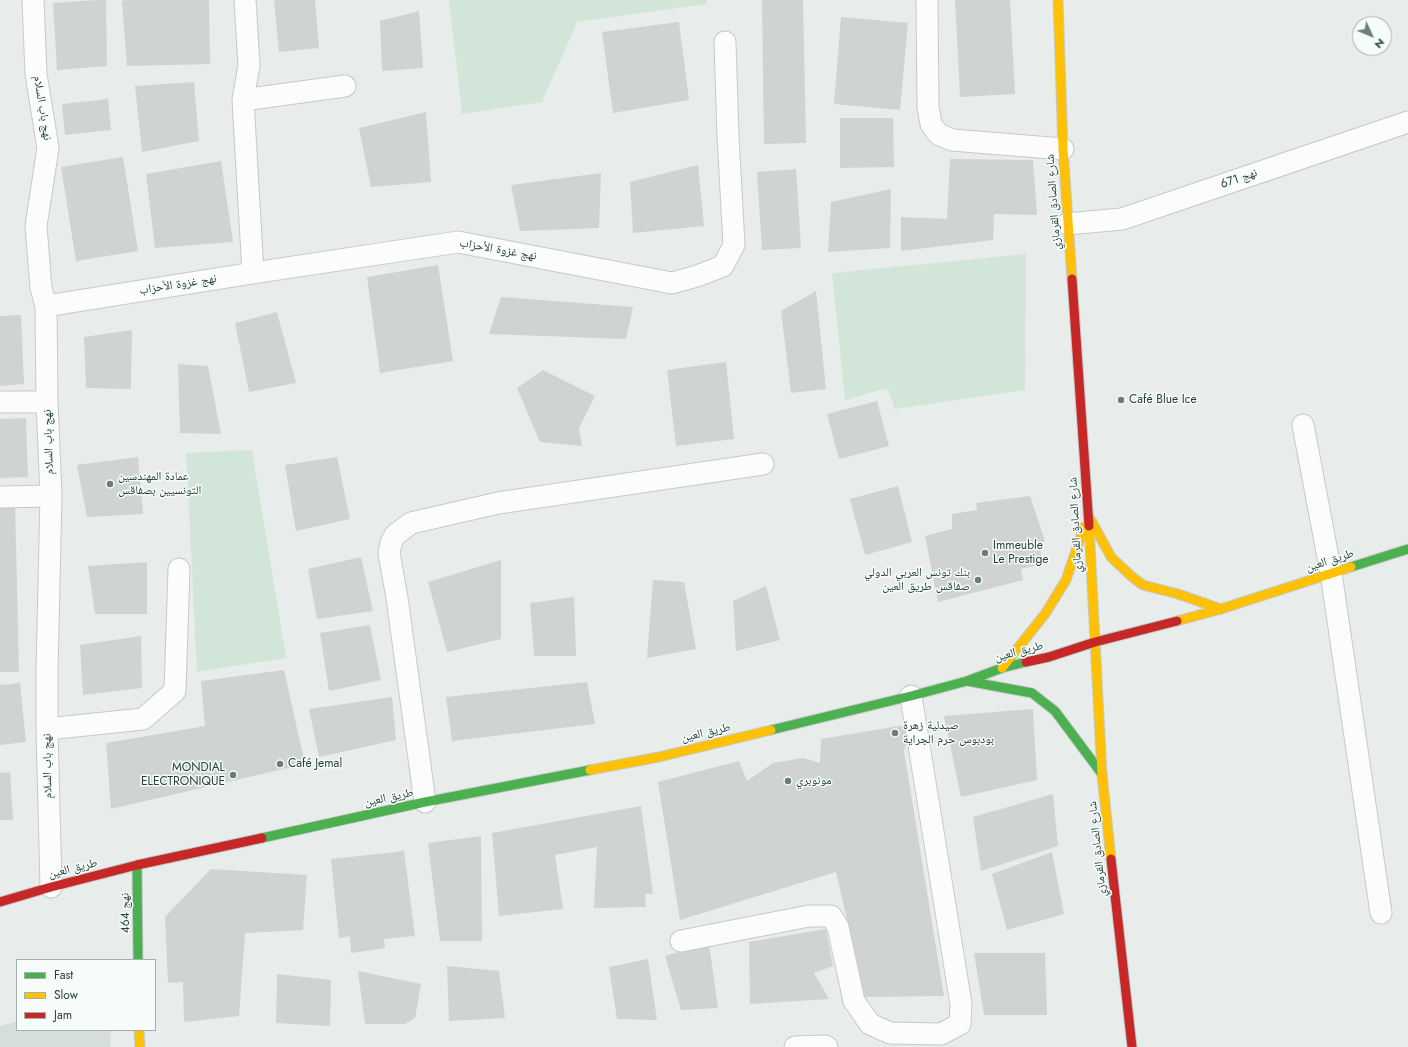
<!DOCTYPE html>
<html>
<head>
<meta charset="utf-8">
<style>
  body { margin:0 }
  #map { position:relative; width:1408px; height:1047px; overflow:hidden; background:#e8edeb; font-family:Jost,sans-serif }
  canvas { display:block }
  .legend { position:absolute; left:16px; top:959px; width:140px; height:72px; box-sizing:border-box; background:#f7fbf9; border:1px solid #a3b1ad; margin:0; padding:5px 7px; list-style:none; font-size:12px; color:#24423a }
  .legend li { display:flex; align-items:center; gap:8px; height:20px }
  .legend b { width:20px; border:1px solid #a3b1ad }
  .north { position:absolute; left:1352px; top:16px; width:40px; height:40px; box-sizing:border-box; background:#f7fbf9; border:1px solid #a3b1ad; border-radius:50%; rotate:134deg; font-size:11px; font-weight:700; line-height:16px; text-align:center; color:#24423a }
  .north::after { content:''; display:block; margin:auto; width:14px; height:18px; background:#697e78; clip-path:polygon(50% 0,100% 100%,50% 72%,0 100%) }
</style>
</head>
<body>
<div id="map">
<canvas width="1408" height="1047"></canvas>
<ul class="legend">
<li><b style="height:5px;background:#4caf50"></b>Fast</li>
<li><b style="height:5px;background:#ffc107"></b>Slow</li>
<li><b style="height:5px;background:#c62828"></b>Jam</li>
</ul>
<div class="north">N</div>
</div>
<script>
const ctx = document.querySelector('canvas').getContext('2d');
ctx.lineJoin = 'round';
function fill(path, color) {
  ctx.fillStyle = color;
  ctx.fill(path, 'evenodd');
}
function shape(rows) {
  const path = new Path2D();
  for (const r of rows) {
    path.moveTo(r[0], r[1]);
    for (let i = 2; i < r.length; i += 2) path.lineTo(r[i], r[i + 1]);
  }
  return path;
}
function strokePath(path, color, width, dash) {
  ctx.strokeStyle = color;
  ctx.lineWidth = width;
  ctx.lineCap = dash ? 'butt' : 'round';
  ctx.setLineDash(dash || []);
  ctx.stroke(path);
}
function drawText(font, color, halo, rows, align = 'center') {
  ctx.font = font + ' Jost,"Noto Naskh Arabic",sans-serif';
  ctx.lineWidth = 3;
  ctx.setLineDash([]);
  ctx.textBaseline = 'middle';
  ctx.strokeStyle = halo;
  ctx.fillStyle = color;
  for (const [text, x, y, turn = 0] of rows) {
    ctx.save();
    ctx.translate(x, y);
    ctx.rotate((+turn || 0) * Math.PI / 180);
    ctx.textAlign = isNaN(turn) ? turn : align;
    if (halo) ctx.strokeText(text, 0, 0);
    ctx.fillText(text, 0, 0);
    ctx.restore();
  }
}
const built = shape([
  [17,1022,17,1030,111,1030,110,1047,0,1047,0,1026]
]);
const green = shape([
  [449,0,707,0,706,4,577,22,542,102,462,114],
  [1026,254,1025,390,895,409,887,388,845,400,832,273],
  [252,450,286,658,197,672,186,453]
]);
const building = shape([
  [97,0,106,0,107,66,57,70,53,3],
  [127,0,209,0,210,64,127,66,122,1],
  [274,0,315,0,319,48,279,52],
  [762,0,803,0,806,143,764,144],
  [955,0,1010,0,1015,94,960,97],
  [419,11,423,68,382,71,380,21],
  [841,17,908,23,900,110,834,104],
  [679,22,689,100,613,113,602,32],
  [194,82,199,141,142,152,135,86],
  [108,99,111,130,65,135,62,104],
  [426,112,431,182,371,187,359,128],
  [840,118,893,118,894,167,840,168],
  [123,157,138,251,76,261,61,167],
  [950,159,1033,160,1037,215,994,214,993,240,901,251,901,217,947,219],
  [221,161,233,242,155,248,146,174],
  [698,165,704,226,633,233,630,182],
  [796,169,801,248,762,250,757,172],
  [601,173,599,228,520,231,511,185],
  [891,189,890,248,828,252,831,202],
  [438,265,453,361,380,373,367,277],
  [816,291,826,389,791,393,781,311],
  [501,297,633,307,626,339,489,334],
  [277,312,296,383,249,392,235,323],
  [21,315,24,384,0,386,0,316],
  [132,330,131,389,86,388,84,337],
  [726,362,734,439,676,446,667,370],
  [178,364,208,366,221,434,180,433],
  [543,370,595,396,579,428,582,446,540,442,517,388],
  [877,401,889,446,839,459,827,414],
  [26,418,28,477,0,478,0,419],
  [138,457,143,514,87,517,77,465],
  [337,457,350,519,296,531,285,465],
  [898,486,912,542,865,555,850,499],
  [1030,496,1045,541,1039,543,1043,564,1021,569,1023,580,938,602,925,536,952,529,952,514,977,510,976,503],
  [15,500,19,672,0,672,0,501],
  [361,557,373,611,317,619,308,569],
  [501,560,501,639,447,652,428,582],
  [147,562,147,614,95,614,88,566],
  [653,580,684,582,696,649,647,658],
  [766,586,780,640,736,651,733,601],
  [574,597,576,656,534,656,530,603],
  [370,625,381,680,329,691,320,633],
  [141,636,142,688,83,695,80,645],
  [284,670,305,764,111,809,106,743,205,726,201,681],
  [587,682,595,724,452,741,446,697],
  [20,683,26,742,0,745,0,685],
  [392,697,396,740,319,757,309,709],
  [1033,709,1037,780,961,797,944,716],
  [911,724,904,751,944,996,865,997,836,872,680,920,658,782,739,761,747,781,773,763,803,758,820,763,821,739],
  [10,772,13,820,0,820,0,773],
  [1053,794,1058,846,981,871,973,817],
  [641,806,653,894,645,894,646,907,594,908,597,847,555,855,563,909,499,916,492,833],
  [481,836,482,941,440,941,428,843],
  [404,851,415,936,384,939,385,948,351,953,350,936,339,938,331,859],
  [1052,852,1064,914,1007,930,992,874],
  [211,869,307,875,303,930,245,933,239,1016,184,1022,183,982,168,983,165,917],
  [826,929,833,966,814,973,829,999,750,1004,749,942],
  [709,943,718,1008,681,1010,665,956],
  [974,953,1045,953,1047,1015,984,1015],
  [648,959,657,1020,617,1019,609,967],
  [447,966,499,971,505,1018,449,1021],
  [358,971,421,984,415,1018,405,1024,365,1024],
  [277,974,331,980,330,1026,276,1023]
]);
const street = shape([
  [33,0,36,74,48,148,36,226,41,288,46,306,47,402,51,496,47,671,47,729,51,887],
  [245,0,249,65,243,100,253,273],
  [927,0,928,107,931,124,938,134,952,140,1063,149],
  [243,100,345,86],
  [1067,224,1122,219,1408,122],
  [46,306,253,273,458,242,672,283,697,276,723,266,734,245,728,136,725,42],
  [0,402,47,402],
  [1303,425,1331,573,1381,913],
  [0,497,51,496],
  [47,729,143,719,175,691,179,569],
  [425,802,397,598,389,553,391,543,395,535,411,523,498,503,763,464],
  [681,941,809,916,831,916,838,927,854,1001,870,1024,890,1033,941,1034,960,1024,961,1004,911,696],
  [795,1047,825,1046,827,1047]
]);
const fast = shape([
  [1351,567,1408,549],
  [967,681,1032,693,1055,711,1102,774],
  [771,730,911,696,967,681,1002,668,1026,662],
  [262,838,425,802,590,770],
  [137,865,138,960]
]);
const slow = shape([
  [1058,0,1063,149,1072,279],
  [1091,520,1111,557,1131,576,1143,585,1178,594,1221,609],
  [1089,526,1102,774,1111,859],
  [1177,621,1221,609,1351,567],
  [1002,668,1045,614,1066,580,1084,527],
  [590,770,659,757,771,730],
  [139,1030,140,1047]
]);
const jam = shape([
  [1072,279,1089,526],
  [1026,662,1049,657,1095,642,1177,621],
  [1111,859,1132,1047],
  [0,902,51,887,137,865,262,838]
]);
const markers = [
  [1121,400,4,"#697e78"],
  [110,484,4,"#697e78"],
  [985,553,4,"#697e78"],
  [978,580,4,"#697e78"],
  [895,733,4,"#697e78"],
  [280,764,4,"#697e78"],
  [233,775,4,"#697e78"],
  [788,781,4,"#697e78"]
];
const streetNames = [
  ["نهج باب السلام",42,108,81],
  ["نهج 671",1239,179,-19],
  ["شارع الصادق القرمازي",1054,202,-94],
  ["نهج غزوة الأحزاب",498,250,10],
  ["نهج غزوة الأحزاب",178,285,-9],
  ["نهج باب السلام",49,442,-92],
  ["شارع الصادق القرمازي",1076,525,-93],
  ["طريق العين",1330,561,-18],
  ["طريق العين",1019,652,-15],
  ["طريق العين",706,733,-13],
  ["نهج باب السلام",48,766,-91],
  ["طريق العين",389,798,-12],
  ["شارع الصادق القرمازي",1098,849,-96],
  ["طريق العين",73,869,-14],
  ["نهج 464",126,913,-91]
];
const poiNames = [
  ["Café Blue Ice",1129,400],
  ["عمادة المهندسين",118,477],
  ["التونسيين بصفاقس",118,491],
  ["Immeuble",993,546],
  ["Le Prestige",993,560],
  ["بنك تونس العربي الدولي",970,573,"right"],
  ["صفاقس طريق العين",970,587,"right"],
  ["صيدلية زهرة",903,726],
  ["بودبوس حرم الجراية",903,740],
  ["Café Jemal",288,764],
  ["MONDIAL",225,768,"right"],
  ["ELECTRONIQUE",225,782,"right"],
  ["مونوبري",796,781]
];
fill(built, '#d6dedb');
fill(green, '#d1e6d8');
fill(building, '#cfd4d2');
strokePath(street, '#c5cac8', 23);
strokePath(fast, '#c3cbc8', 11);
strokePath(slow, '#c3cbc8', 11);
strokePath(jam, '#c3cbc8', 11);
strokePath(street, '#fcfcfc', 21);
strokePath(fast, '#4caf50', 9);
strokePath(slow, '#ffc107', 9);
strokePath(jam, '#c62828', 9);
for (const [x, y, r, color] of markers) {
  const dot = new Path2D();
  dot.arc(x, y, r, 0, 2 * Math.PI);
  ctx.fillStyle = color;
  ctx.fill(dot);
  strokePath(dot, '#f7fbf9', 1.5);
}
drawText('12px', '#24423a', '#f7fbf9', streetNames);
drawText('12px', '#24423a', '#f7fbf9', poiNames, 'left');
</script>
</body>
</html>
